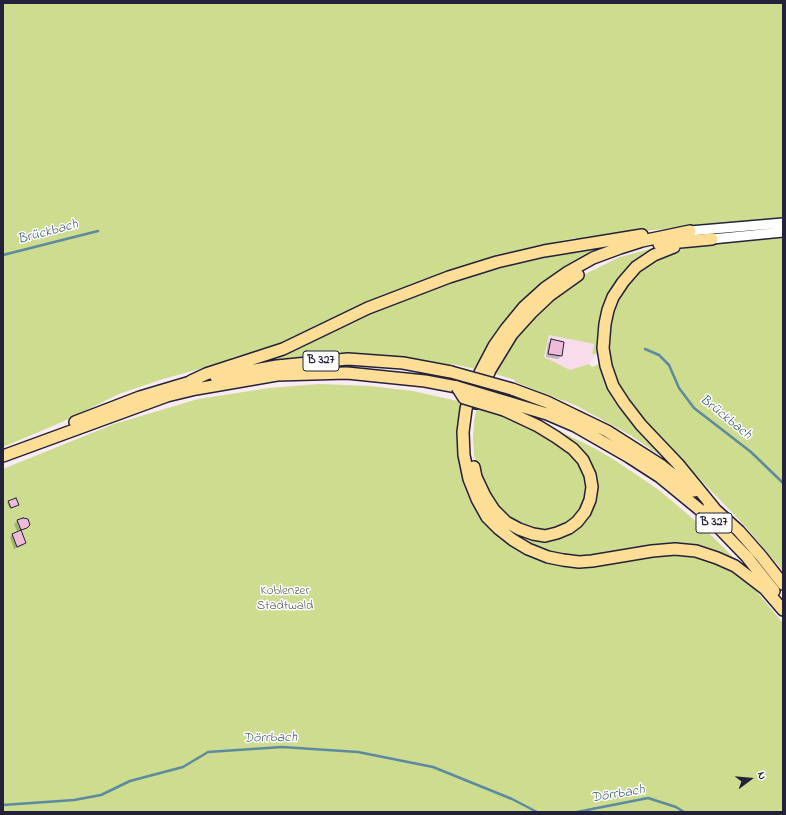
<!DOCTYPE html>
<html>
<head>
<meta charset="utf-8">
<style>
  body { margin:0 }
  #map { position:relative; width:786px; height:815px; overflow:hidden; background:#faebf3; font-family:"Indie Flower",sans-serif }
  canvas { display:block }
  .frame { position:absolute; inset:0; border:4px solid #22223b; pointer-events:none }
  .north { position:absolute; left:730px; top:759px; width:40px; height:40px; -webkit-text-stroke:3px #fff; paint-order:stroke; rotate:74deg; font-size:11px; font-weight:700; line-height:16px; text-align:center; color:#22223b }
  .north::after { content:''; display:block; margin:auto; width:14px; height:18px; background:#22223b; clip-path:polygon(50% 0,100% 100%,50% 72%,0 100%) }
</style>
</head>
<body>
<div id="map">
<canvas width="786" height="815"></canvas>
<div class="frame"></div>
<div class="north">N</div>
</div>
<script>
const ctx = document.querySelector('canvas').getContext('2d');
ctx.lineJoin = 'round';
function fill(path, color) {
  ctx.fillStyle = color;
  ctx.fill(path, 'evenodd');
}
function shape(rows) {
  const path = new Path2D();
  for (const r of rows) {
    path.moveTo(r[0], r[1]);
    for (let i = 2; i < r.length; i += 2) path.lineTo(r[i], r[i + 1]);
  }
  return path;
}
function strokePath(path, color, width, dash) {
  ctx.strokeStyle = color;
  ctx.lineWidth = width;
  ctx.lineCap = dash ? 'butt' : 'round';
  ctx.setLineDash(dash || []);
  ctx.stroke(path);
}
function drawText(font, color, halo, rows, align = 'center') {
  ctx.font = font + ' "Indie Flower",sans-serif';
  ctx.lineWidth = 3;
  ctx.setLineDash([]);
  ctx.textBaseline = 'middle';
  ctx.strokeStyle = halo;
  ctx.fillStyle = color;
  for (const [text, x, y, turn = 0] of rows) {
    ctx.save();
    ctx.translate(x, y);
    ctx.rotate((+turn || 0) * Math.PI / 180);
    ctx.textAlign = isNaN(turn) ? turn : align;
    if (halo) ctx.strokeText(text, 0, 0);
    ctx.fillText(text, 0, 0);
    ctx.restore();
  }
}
const built = shape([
  [549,335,594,344,592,352,596,355,589,364,570,370,544,357]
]);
const green = shape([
  [3,3,783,3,783,218,653,230,579,241,575,238,556,242,558,245,331,322,330,320,301,335,274,346,231,358,232,360,163,379,119,394,62,422,3,447],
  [783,237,783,571,745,526,644,421,626,398,616,378,610,356,609,346,609,330,613,314,617,302,628,283,636,273,668,253,700,245],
  [601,247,602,249,563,269,532,291,505,320,492,338,476,369,452,364,451,366,393,357,261,363,261,362,303,347,329,332,372,311,421,291,516,264,571,252],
  [657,247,625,274,596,355,592,353,594,344,549,335,544,357,570,370,589,364,592,367,602,363,671,463,630,435,577,406,515,382,515,380,492,373,511,340,532,315,581,276,620,257],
  [319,384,370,386,413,391,462,402,457,436,459,456,467,489,472,500,542,559,656,553,698,556,739,574,752,586,783,623,783,812,3,812,3,469,114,424,198,399,269,388],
  [477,407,522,421,569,450,586,471,589,493,575,520,546,532,514,524,495,506,477,470,474,455,473,438,474,421],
  [559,431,596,449,613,459,659,490,705,529,734,558,730,562,701,550,564,558,521,543,498,518,524,535,578,525,595,480,558,433,558,432]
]);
const shadow = shape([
  [551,340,563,343,561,356,558,359,546,357,548,343],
  [9,502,18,505,10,509,7,503],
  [17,521,26,527,17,531,14,524],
  [23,530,20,531,25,543,22,546,14,549,10,537,13,534]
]);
const stream = shape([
  [3,255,98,231],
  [645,349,659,355,669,365,679,388,694,408,751,452,783,483],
  [3,805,74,800,101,795,130,781,183,767,208,752,282,747,358,752,433,767,512,799,537,812],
  [577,812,648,798,676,807,684,812]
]);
const building = shape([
  [551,339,564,342,562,356,548,354,551,339],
  [16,498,19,505,11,508,8,501,16,498],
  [23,518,28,519,30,525,27,528,21,530,17,520,23,518],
  [21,530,26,543,17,547,12,534,21,530]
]);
const tertiary = shape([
  [690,231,783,223],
  [712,239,783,232]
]);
const trunk = shape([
  [690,231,642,241,620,248,593,258,568,272,545,288,524,307,506,329,494,346,472,388,466,409,463,432,464,455,469,479,477,499,487,517,499,529,513,540,528,549,548,557,563,560,579,562,592,561,652,551,675,549,696,551,717,558,735,566,765,589,783,610],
  [659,244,712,239],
  [674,247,654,255,636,267,623,282,613,297,608,310,605,324,603,348,606,366,613,386,624,403,641,425,678,464,714,508],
  [216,377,277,366,348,359,403,363,451,372],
  [191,381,206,374,283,349,368,308,449,277,497,262,544,251,642,235],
  [512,389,547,402,607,431,662,466,694,491],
  [507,402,547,414,575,426,629,457,660,477,699,509,720,529,747,557,774,591],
  [476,403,490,370,512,334,531,313,550,295,578,275],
  [75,422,140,397,197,380],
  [3,456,167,396,196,389,277,375,347,373,425,381,457,387],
  [474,467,476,477,485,496,494,510,506,522,519,529,533,534,545,536,557,533,569,528,577,522,585,512,590,500,592,487,590,475,583,460,573,449,556,437,538,426,504,410],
  [709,504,739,531,761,556,783,584]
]);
const trunkBridge = shape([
  [451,372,512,389],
  [457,387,464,398,504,410],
  [457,387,507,402]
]);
const shields = [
  [321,361,36],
  [714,523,36]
];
const shieldNames = [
  ["B 327",321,361],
  ["B 327",714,523]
];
const parkNames = [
  ["Koblenzer",285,592],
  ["Stadtwald",285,607]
];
const waterNames = [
  ["Brückbach",48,233,-15],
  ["Brückbach",725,418,39],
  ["Dörrbach",270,739,-1],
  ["Dörrbach",618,795,-9]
];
fill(built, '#f7ddeb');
fill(green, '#cddc8f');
fill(shadow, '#0003');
strokePath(stream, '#5c8a9f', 2.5);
fill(building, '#efbbd8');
strokePath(building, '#22223b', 1);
strokePath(tertiary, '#22223b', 12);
strokePath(trunk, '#22223b', 14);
strokePath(tertiary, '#fff', 9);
strokePath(trunk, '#fedd96', 11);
strokePath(trunkBridge, '#22223b', 14, []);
strokePath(trunkBridge, '#fedd96', 11);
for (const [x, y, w] of shields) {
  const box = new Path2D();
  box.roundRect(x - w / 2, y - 10, w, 20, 3);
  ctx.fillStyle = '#fff';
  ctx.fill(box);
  strokePath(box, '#22223b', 1);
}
drawText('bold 12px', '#22223b', null, shieldNames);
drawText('13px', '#555a54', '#fff', parkNames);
drawText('italic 14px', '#445f75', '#fff', waterNames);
</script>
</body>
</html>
